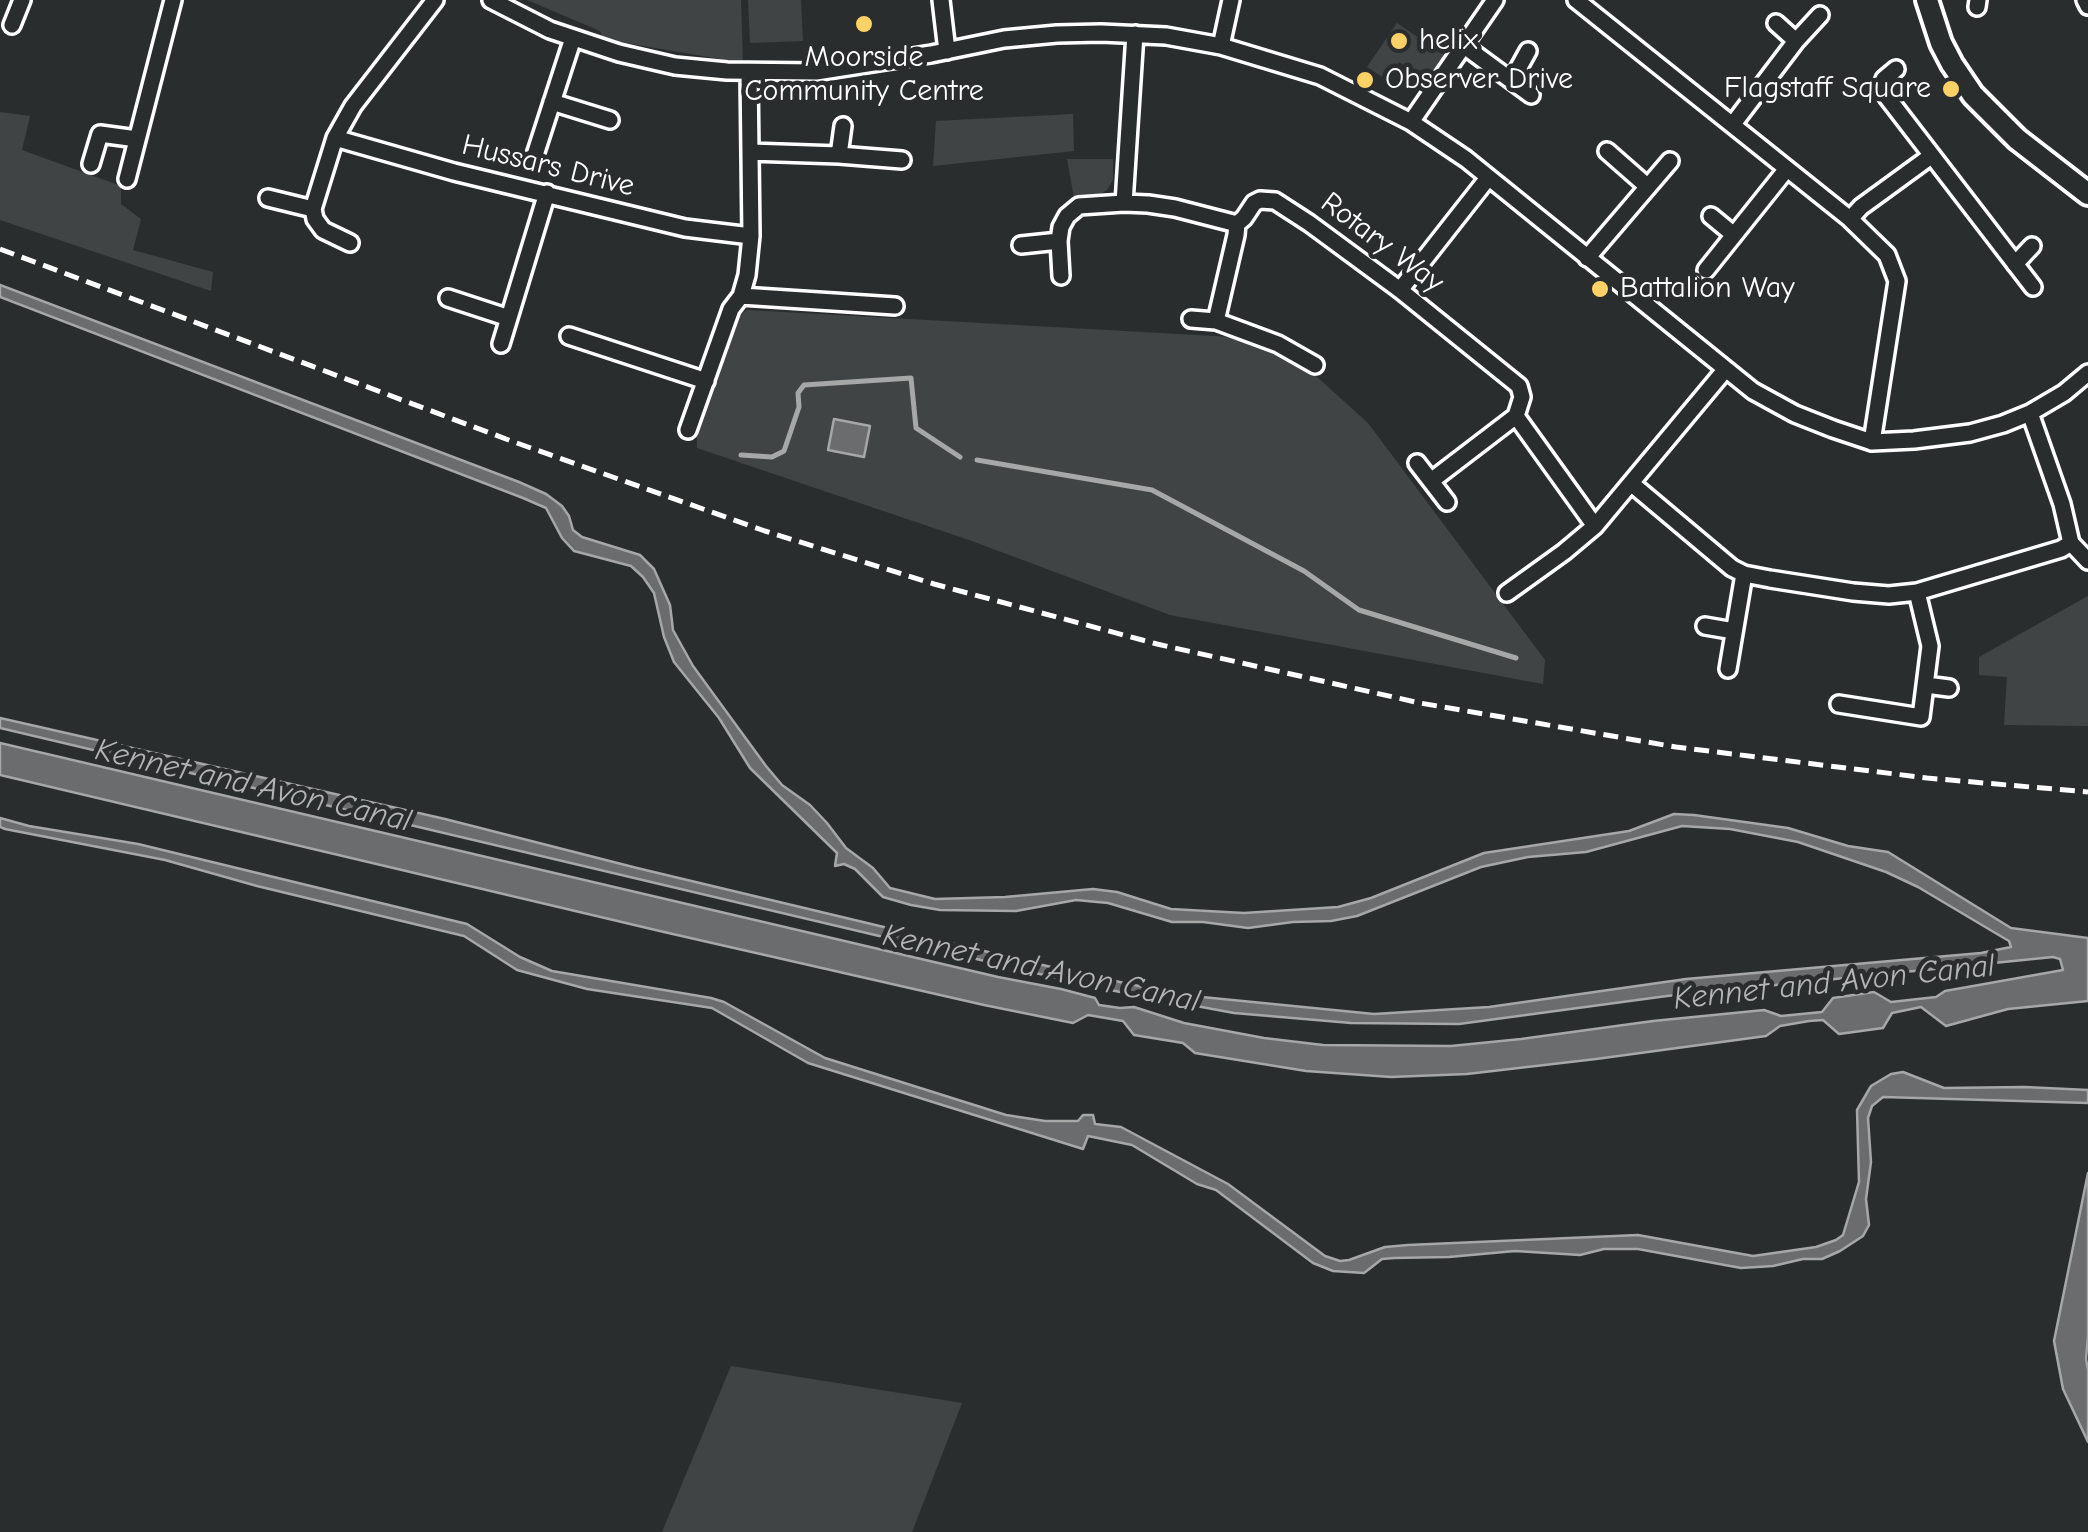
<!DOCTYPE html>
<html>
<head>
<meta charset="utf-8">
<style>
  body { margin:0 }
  canvas { display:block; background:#2a2d2e }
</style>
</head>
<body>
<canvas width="2088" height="1532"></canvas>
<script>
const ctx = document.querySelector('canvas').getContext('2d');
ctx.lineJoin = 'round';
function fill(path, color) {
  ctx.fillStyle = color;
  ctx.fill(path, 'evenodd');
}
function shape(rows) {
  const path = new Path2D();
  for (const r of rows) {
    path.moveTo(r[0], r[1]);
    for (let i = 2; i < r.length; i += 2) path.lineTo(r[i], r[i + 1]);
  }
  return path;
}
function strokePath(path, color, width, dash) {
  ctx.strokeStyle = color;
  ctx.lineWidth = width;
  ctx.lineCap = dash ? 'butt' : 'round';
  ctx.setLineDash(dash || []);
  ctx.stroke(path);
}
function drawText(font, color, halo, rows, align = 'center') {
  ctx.font = font + ' "Comic Neue",sans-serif';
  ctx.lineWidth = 9;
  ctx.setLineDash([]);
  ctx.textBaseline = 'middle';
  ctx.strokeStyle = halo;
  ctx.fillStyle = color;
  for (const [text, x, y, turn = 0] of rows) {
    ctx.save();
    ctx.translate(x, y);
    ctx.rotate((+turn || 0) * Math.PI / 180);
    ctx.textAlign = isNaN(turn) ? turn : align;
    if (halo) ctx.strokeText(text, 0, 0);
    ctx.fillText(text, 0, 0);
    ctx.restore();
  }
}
const green = shape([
  [527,0,741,0,743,63,603,39,600,31],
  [748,0,801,0,803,41,750,43],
  [1397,23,1444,55,1426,81,1399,62,1387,80,1367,67],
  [0,112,30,116,22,150,121,186,121,204,141,219,133,250,213,272,211,291,0,220],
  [1073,114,1074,151,933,166,936,121],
  [1067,159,1113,159,1113,180,1107,190,1099,195,1074,198],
  [747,310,1214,336,1234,337,1270,349,1306,367,1368,423,1545,660,1543,684,1170,615,972,541,697,448,697,435,740,315],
  [2088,596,2088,726,2004,725,2007,677,1979,675,1979,657],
  [731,1366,962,1403,912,1532,662,1532]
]);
const water = shape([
  [0,285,519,482,546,494,562,506,569,516,573,530,582,537,640,555,654,569,670,605,673,630,693,666,766,766,782,785,810,805,827,823,846,848,873,868,890,888,935,899,1005,897,1093,889,1117,892,1171,909,1244,913,1338,907,1371,898,1484,853,1629,831,1674,814,1694,815,1788,828,1848,846,1888,852,2011,928,2088,938,2088,1001,2008,1009,1946,1026,1921,1007,1892,1013,1883,1028,1839,1034,1823,1020,1809,1021,1780,1026,1766,1036,1596,1059,1467,1074,1391,1077,1306,1071,1195,1053,1183,1043,1134,1035,1123,1021,1088,1015,1073,1023,984,1005,664,932,0,775,0,743,998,977,1061,989,1095,998,1099,1005,1120,1008,1134,1007,1184,1023,1264,1038,1323,1045,1451,1046,1521,1039,1653,1021,1764,1010,1781,1016,1822,1012,1833,998,1874,992,1891,1002,1936,997,1945,991,2063,970,2060,959,2053,957,1667,996,1459,1024,1351,1023,1234,1013,1099,988,0,728,0,718,445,819,637,868,1072,972,1182,995,1374,1014,1489,1007,1686,979,1981,953,2011,947,2009,941,1992,931,1918,887,1886,872,1798,842,1730,829,1682,826,1586,852,1528,857,1481,867,1357,916,1331,921,1293,922,1248,928,1203,922,1172,922,1108,903,1076,900,1016,911,940,910,911,905,883,897,855,869,844,864,835,866,837,853,750,768,719,718,674,662,664,637,654,593,643,577,631,566,574,551,562,538,546,508,523,498,0,297,0,285],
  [834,419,870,426,864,457,828,450,834,419],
  [0,818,29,826,138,844,467,924,520,957,552,971,711,998,724,1002,825,1058,1006,1115,1045,1121,1078,1121,1083,1115,1093,1115,1095,1124,1121,1127,1228,1184,1325,1256,1340,1261,1349,1260,1385,1247,1408,1245,1638,1235,1753,1256,1816,1247,1836,1240,1843,1235,1859,1182,1857,1110,1871,1086,1891,1074,1903,1072,1944,1088,2025,1087,2088,1090,2088,1103,1883,1097,1872,1106,1868,1118,1871,1162,1866,1199,1869,1225,1863,1236,1840,1251,1822,1259,1803,1259,1773,1266,1741,1268,1638,1249,1604,1249,1580,1255,1515,1251,1449,1257,1394,1258,1382,1259,1364,1273,1333,1271,1313,1263,1216,1190,1197,1184,1132,1145,1088,1136,1083,1149,808,1063,712,1008,587,989,517,970,464,936,257,886,165,860,5,829,0,827,0,818],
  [2088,1173,2088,1336,2086,1359,2088,1370,2088,1442,2063,1389,2054,1341,2088,1173]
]);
const stream = shape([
  [741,455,772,457,784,451,799,407,798,393,804,385,911,378,916,428,960,457],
  [977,460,1152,490,1304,571,1359,610,1516,658]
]);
const minor = shape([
  [491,0,550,30,619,53,675,66,727,71,816,72,931,54,1004,39,1057,34,1101,33,1166,36,1221,46,1320,76,1411,122,1466,159,1753,391,1795,414,1833,429,1872,442,1914,440,1970,433,2003,424,2030,413,2064,393,2088,373],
  [941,0,947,51],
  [1576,0,1850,219,1887,255,1897,281,1872,442],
  [2085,0,2088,6],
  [1977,7,1978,0],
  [1776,23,1796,41],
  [12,25,22,0],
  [1463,45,1531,95],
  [1221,46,1231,0],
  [1896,69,1884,79,1883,84,1887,97,2033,287],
  [1512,80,1528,51],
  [552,102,610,120],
  [1411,122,1495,0],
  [1733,124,1796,41,1820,15],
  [335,138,454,172,685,228,751,236],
  [1607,151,1648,187],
  [750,152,839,155,902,160],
  [839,155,843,126],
  [534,158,573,38],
  [91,164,100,134,137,139],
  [127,179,173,0],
  [268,198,313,209],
  [1124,203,1135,34],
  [1711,216,1734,235],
  [1850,219,1861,207,1931,156],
  [350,243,323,230,315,219,313,209,335,138,353,106,435,0],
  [1021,245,1059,241],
  [1587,258,1670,161],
  [2015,264,2032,246],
  [1706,270,1786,170],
  [1061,276,1059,241,1061,227,1067,216,1079,206,1124,203,1148,204,1175,208,1237,224,1244,218,1254,203,1260,200,1275,201,1309,223,1400,290,1519,386,1522,397,1516,416,1595,526],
  [1400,290,1488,178],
  [741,296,895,306],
  [448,298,509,318],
  [1191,319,1216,321,1278,344,1315,365],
  [1216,321,1236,235,1237,224],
  [569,336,706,381],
  [501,344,547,193],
  [2030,413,2062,504,2071,543,2088,561],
  [688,430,731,309,741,296,747,275,751,236,749,72],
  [1417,463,1447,502],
  [1431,481,1516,416],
  [1632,484,1732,568,1744,574,1770,579,1853,592,1889,595,1917,592,2061,549,2071,543],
  [1507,593,1564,552,1595,526,1725,370],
  [1705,626,1734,631],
  [1728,669,1744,574],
  [1926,685,1949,688],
  [1839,704,1921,717,1930,646,1917,592]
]);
const tertiary = shape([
  [1927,0,1941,43,1952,64,1973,95,2017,139,2088,194]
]);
const rail = shape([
  [0,249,514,442,765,531,934,584,1157,644,1420,703,1676,747,1927,778,2088,792]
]);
const markers = [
  [864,24,10,"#ffd166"],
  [1399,41,10,"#ffd166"],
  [1365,80,10,"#ffd166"],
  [1951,89,10,"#ffd166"],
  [1600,289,10,"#ffd166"]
];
const poiNames = [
  ["helix",1419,41],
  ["Moorside",864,58,"center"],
  ["Community Centre",864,92,"center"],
  ["Observer Drive",1385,80],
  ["Flagstaff Square",1931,89,"right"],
  ["Battalion Way",1620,289]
];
const streetNames = [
  ["Hussars Drive",548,166,14],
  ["Rotary Way",1382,243,37]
];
const waterNames = [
  ["Kennet and Avon Canal",253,786,13],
  ["Kennet and Avon Canal",1041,969,12],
  ["Kennet and Avon Canal",1834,983,-6]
];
fill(green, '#414445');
fill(water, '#6a6c6d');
strokePath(water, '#a6a7a7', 2.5);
strokePath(stream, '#a6a7a7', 5);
strokePath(minor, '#fff', 22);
strokePath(tertiary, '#fff', 28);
strokePath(minor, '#2a2d2e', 15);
strokePath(tertiary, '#2a2d2e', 20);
strokePath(rail, '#fff', 5, [15, 8]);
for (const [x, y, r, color] of markers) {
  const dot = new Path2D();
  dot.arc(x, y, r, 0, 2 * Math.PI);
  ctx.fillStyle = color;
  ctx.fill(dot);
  strokePath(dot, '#2a2d2e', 4);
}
drawText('30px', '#fff', '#2a2d2e', poiNames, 'left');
drawText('30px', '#fff', '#2a2d2e', streetNames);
drawText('italic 32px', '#b4b6b6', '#2a2d2e', waterNames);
</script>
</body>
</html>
